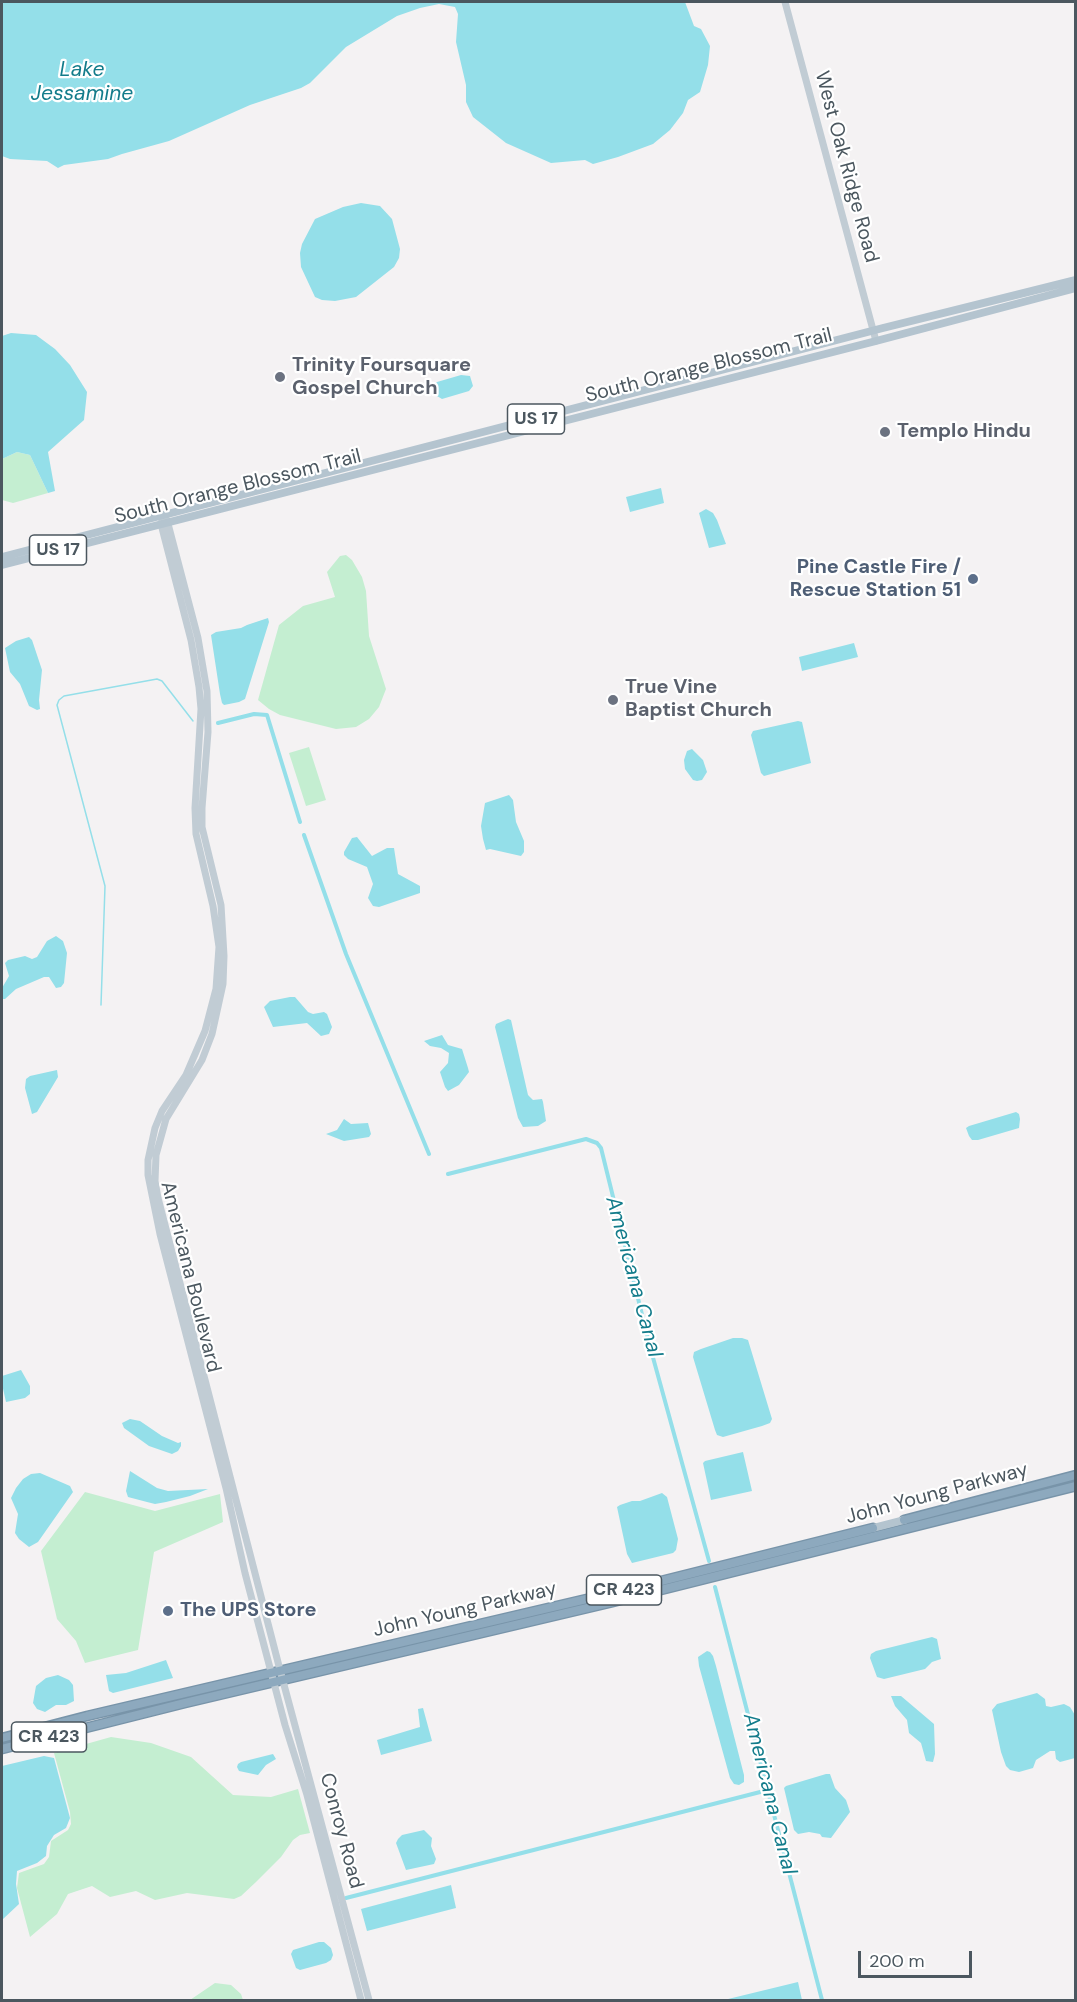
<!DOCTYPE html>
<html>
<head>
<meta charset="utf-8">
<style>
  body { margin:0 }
  #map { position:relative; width:1077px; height:2002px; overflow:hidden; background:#f4f2f3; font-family:"DM Sans",sans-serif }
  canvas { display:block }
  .frame { position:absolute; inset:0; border:3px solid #4b575f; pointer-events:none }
  .scale { position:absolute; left:858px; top:1951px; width:114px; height:27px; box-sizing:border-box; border:3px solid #4b575f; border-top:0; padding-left:8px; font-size:18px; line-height:21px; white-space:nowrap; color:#4b575f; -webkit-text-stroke:4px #fff; paint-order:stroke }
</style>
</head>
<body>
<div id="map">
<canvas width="1077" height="2002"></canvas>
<div class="frame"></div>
<div class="scale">200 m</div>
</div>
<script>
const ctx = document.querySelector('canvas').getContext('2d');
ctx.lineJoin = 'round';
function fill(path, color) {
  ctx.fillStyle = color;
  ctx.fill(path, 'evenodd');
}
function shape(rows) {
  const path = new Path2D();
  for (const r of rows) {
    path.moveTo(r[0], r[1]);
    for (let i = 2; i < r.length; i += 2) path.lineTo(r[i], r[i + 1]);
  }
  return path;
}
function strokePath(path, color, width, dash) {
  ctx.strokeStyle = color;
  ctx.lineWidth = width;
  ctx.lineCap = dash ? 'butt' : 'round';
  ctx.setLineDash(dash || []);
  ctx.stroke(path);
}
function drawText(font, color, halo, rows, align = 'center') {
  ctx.font = font + ' "DM Sans",sans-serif';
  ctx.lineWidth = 4.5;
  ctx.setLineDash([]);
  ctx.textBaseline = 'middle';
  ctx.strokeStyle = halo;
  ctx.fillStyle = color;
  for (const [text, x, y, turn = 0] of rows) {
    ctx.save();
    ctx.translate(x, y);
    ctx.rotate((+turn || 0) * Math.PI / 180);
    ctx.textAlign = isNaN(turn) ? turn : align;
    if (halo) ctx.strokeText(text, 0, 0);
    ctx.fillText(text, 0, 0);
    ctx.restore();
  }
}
const green = shape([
  [17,452,30,455,48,493,13,503,2,500,2,459],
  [346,555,352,560,362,577,366,591,369,636,386,689,379,707,369,719,356,727,336,729,280,715,269,709,258,700,279,625,303,606,335,597,327,572,340,556],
  [309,747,326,800,306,806,289,753],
  [85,1492,155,1511,220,1494,223,1522,154,1552,138,1650,85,1663,76,1641,57,1619,41,1551],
  [111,1737,151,1743,191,1757,233,1795,271,1797,298,1789,310,1833,300,1835,293,1840,281,1857,256,1882,241,1896,234,1899,187,1893,155,1900,136,1891,110,1897,92,1886,68,1894,57,1914,30,1937,17,1888,19,1873,44,1864,49,1857,51,1841,68,1830,71,1824,70,1812,54,1753],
  [215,1983,231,1985,241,1994,243,2000,190,2000]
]);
const water = shape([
  [2,2,685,2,694,26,701,29,710,46,708,65,700,92,688,100,683,113,670,130,653,144,618,157,593,164,585,160,551,163,506,143,473,117,466,102,466,85,456,42,458,14,455,7,439,4,420,8,397,16,346,47,310,83,301,88,250,105,169,141,122,154,108,159,64,165,58,168,47,161,10,159,2,156],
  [361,203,380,206,392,219,400,249,399,258,394,267,356,297,335,301,322,300,315,297,301,267,300,253,302,244,315,219,343,207],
  [11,333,36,335,55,349,70,365,87,392,84,420,48,452,55,491,48,493,30,455,17,452,2,459,2,336],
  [461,375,470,376,473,386,469,391,442,399,437,396,434,385,437,382],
  [661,488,664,503,630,512,626,497],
  [706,509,713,513,717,520,726,544,709,548,699,513],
  [268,618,269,622,245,699,239,702,224,705,222,703,220,694,211,635,216,632,241,628,247,625],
  [29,637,32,640,42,670,39,700,40,709,37,710,29,706,20,684,10,672,5,648,16,641],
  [854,643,858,657,802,671,799,657],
  [798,721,802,722,811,763,764,776,761,773,751,735,753,731],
  [692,749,703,760,707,772,702,780,697,781,693,780,685,769,684,760,687,751],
  [509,795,513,800,516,822,524,841,524,852,521,856,490,849,486,850,483,839,481,826,485,803],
  [357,837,372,856,387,848,394,848,398,874,420,886,420,893,379,907,373,906,368,898,373,884,367,867,348,859,344,855,344,852,352,838],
  [56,936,63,941,67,953,64,983,61,987,56,988,49,977,44,977,16,989,5,999,2,999,2,988,9,976,5,963,8,960,25,956,32,959,37,957,47,941],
  [290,997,295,997,308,1012,313,1014,324,1012,327,1014,332,1027,329,1034,321,1036,307,1023,273,1027,264,1007,270,1001],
  [508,1019,511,1020,528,1095,533,1100,542,1099,543,1102,546,1121,538,1126,523,1127,518,1118,495,1027,496,1024],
  [442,1035,448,1045,462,1049,468,1068,469,1072,459,1085,448,1091,445,1087,440,1072,448,1063,449,1053,441,1048,430,1046,424,1041],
  [57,1070,58,1077,37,1112,32,1114,25,1088,26,1079,30,1076],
  [1016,1112,1019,1114,1020,1119,1019,1128,978,1140,972,1140,969,1136,966,1128,969,1126],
  [344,1119,351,1124,368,1123,371,1134,369,1137,344,1141,326,1134,337,1130],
  [733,1338,742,1338,748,1340,772,1419,770,1423,762,1426,723,1437,717,1435,715,1430,693,1357,694,1352,701,1349],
  [21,1370,30,1386,30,1394,25,1398,6,1402,2,1384,2,1376],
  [130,1419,140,1421,162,1436,178,1443,181,1442,181,1446,178,1451,172,1454,149,1446,124,1428,122,1423],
  [743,1452,752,1491,711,1500,703,1463,705,1461],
  [130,1471,157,1488,168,1491,208,1489,190,1496,166,1502,155,1504,147,1502,128,1497,126,1491],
  [40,1473,70,1486,73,1492,38,1542,29,1547,19,1539,15,1533,18,1514,11,1498,16,1488,23,1479,31,1474],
  [662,1493,667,1497,678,1539,676,1550,673,1553,632,1563,627,1554,617,1507,620,1505,632,1501,640,1501],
  [932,1637,937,1639,941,1659,932,1662,925,1669,884,1679,877,1677,870,1658,871,1654,876,1651],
  [707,1651,710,1652,713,1656,716,1666,744,1775,744,1782,739,1785,734,1784,730,1778,699,1666,698,1657],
  [166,1660,173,1678,113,1693,109,1691,106,1675,126,1673],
  [58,1675,69,1680,73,1685,74,1701,66,1705,56,1705,45,1712,37,1709,33,1703,36,1686,46,1678],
  [1037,1693,1045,1699,1046,1706,1051,1707,1064,1704,1070,1707,1075,1715,1075,1758,1060,1762,1056,1759,1055,1751,1050,1751,1036,1760,1033,1768,1019,1772,1010,1770,1006,1766,1001,1752,992,1710,997,1704],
  [891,1696,901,1696,934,1724,935,1754,933,1762,926,1761,921,1743,909,1733,907,1720,895,1706],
  [423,1708,432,1741,381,1755,377,1740,420,1727,418,1709],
  [273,1754,276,1759,266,1765,258,1775,239,1771,237,1767,238,1764,241,1762],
  [44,1756,54,1758,70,1818,66,1828,54,1835,47,1846,46,1856,37,1863,17,1871,16,1884,19,1904,2,1920,2,1766],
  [826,1774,830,1774,835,1788,846,1800,850,1812,831,1838,822,1837,820,1834,809,1832,798,1834,794,1830,784,1788,786,1786],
  [424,1830,432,1838,431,1846,436,1859,434,1864,406,1870,396,1843,398,1839,402,1835],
  [451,1885,456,1908,367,1931,361,1909],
  [319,1942,324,1942,331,1948,333,1955,331,1960,326,1963,300,1970,296,1968,291,1954,293,1950],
  [798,1982,802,2000,724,2000]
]);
const stream = shape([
  [101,1005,105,886,57,705,59,700,64,696,157,679,162,681,193,721]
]);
const canal = shape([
  [218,723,254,714,267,715,300,822],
  [304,835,346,954,429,1154],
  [448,1174,586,1139,597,1143,601,1148,649,1343,709,1561],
  [715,1587,822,2000],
  [346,1898,768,1790]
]);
const secondary = shape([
  [785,2,876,341],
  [162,520,161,524,191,640,199,687,201,709,195,808,196,834,213,906,219,947,216,989,205,1031,186,1075,162,1111,155,1128,148,1160,148,1175,160,1234,226,1488,245,1573,285,1725,307,1795,361,2000],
  [167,520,198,638,207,691,208,732,202,808,202,827,221,905,224,956,223,984,212,1034,202,1060,166,1119,156,1155,155,1181,158,1198,280,1670,369,2000]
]);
const primary = shape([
  [2,557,883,328,1076,280],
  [2,565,876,341,1076,288],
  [873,1528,904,1520]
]);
const highway = shape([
  [904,1520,1076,1475],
  [2,1738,87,1716,625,1590,873,1528],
  [2,1749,185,1703,613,1602,1076,1486]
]);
const markers = [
  [280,377,6,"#6b7280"],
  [885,432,6,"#6b7280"],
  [973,579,6,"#5c6f8a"],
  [613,700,6,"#6b7280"],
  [168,1611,6,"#5c6f8a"]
];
const shields = [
  [536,419,57],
  [58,550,57],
  [624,1590,75],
  [49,1737,75]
];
const shieldNames = [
  ["US 17",536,419],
  ["US 17",58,550],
  ["CR 423",624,1590],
  ["CR 423",49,1737]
];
const streetNames = [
  ["West Oak Ridge Road",846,167,75],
  ["South Orange Blossom Trail",709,366,-14],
  ["South Orange Blossom Trail",238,487,-14],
  ["Americana Boulevard",190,1277,76],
  ["John Young Parkway",937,1494,-15],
  ["John Young Parkway",465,1610,-13],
  ["Conroy Road",341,1831,75]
];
const worshipNames = [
  ["Trinity Foursquare",292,366],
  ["Gospel Church",292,389],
  ["Templo Hindu",897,432],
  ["True Vine",625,688],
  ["Baptist Church",625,711]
];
const serviceNames = [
  ["Pine Castle Fire /",961,568],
  ["Rescue Station 51",961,591],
  ["The UPS Store",180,1611,"left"]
];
const waterNames = [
  ["Lake",82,70],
  ["Jessamine",82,94],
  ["Americana Canal",633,1277,75],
  ["Americana Canal",769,1794,76]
];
fill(green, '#c4eed1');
fill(water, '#94dfe9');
strokePath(stream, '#94dfe9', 1.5);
strokePath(canal, '#94dfe9', 4);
strokePath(highway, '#7894a9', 11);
strokePath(secondary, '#c1ccd4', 7);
strokePath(primary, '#b4c4cf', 8);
strokePath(highway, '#8da9be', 8);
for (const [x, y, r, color] of markers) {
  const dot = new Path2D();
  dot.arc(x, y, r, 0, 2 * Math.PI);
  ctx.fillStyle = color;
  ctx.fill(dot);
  strokePath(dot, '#fff', 2);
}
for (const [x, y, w] of shields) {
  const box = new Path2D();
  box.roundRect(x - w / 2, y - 15, w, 30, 4.5);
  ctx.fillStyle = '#fff';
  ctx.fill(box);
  strokePath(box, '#4b575f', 1.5);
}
drawText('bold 18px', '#4b575f', null, shieldNames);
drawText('20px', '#4b575f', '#fff', streetNames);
drawText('bold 20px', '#5b616d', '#fff', worshipNames, 'left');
drawText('bold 20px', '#4e5e75', '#fff', serviceNames, 'right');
drawText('italic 21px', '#137c8b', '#fff', waterNames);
</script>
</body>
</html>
